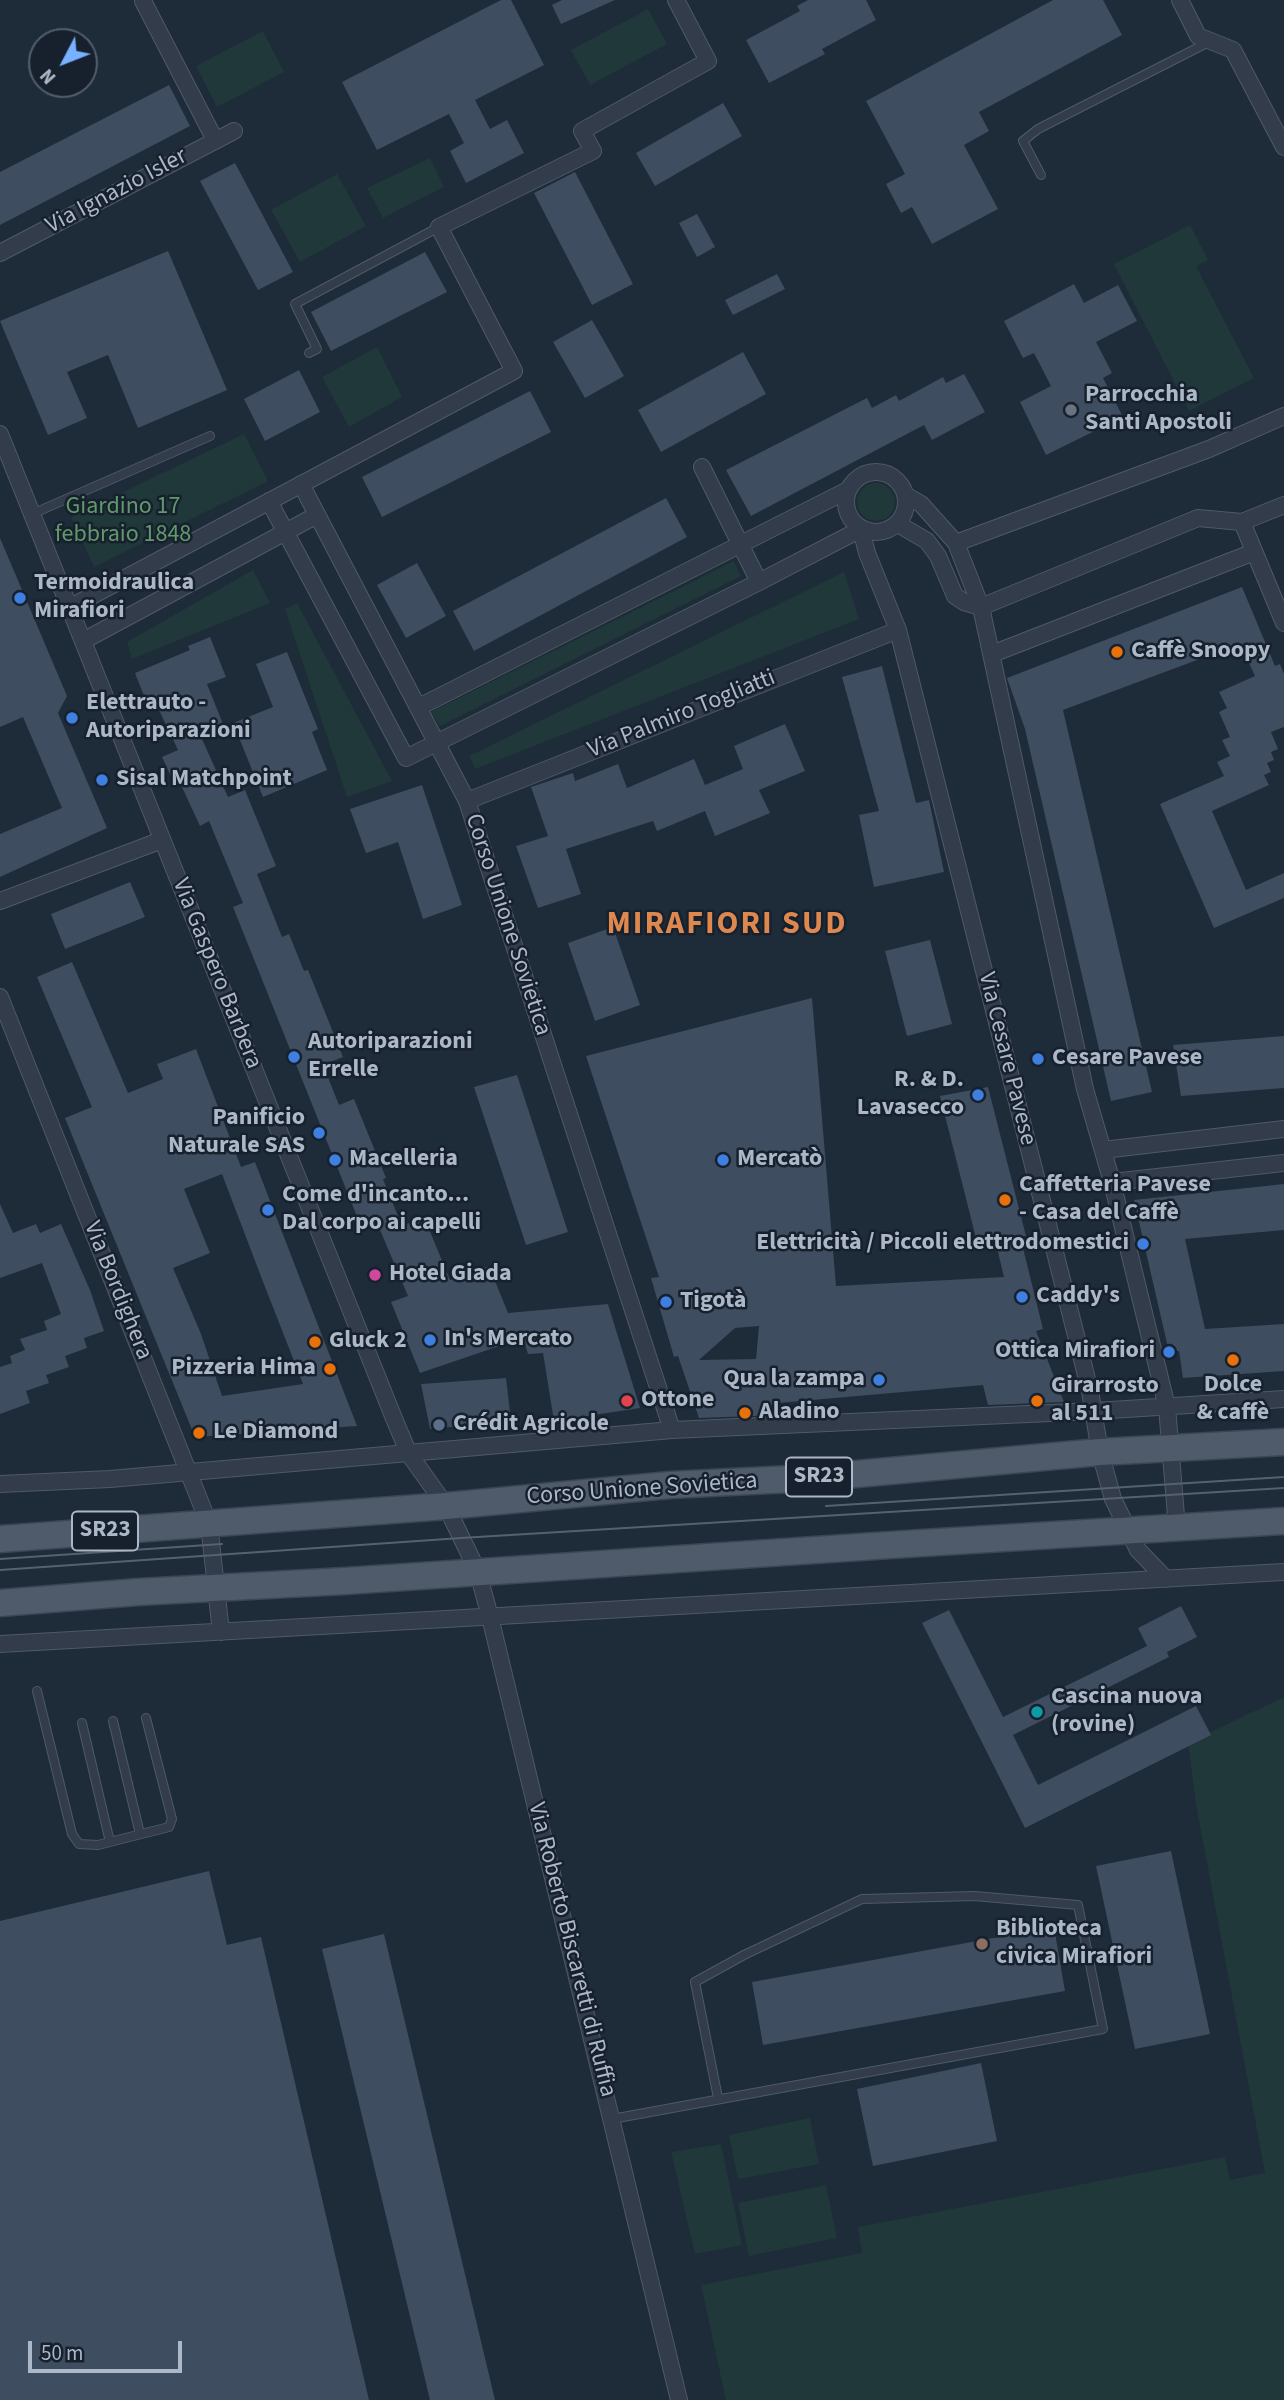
<!DOCTYPE html>
<html>
<head>
<meta charset="utf-8">
<style>
  body { margin:0 }
  #map { position:relative; width:1284px; height:2400px; overflow:hidden; background:#1e2b39; font-family:"Source Sans 3",sans-serif }
  canvas { display:block }
  .north { position:absolute; left:28px; top:28px; width:70px; height:70px; box-sizing:border-box; background:#17212e; border:2px solid #535d6b; border-radius:50%; rotate:228deg; font-size:19px; font-weight:700; line-height:28px; text-align:center; color:#acb7c7 }
  .north::after { content:''; display:block; margin:auto; width:24px; height:32px; background:#78b1ff; clip-path:polygon(50% 0,100% 100%,50% 72%,0 100%) }
  .scale { position:absolute; left:28px; top:2341px; width:154px; height:32px; box-sizing:border-box; border:4px solid #acb7c7; border-top:0; padding-left:9px; font-size:21px; line-height:24px; white-space:nowrap; color:#acb7c7; -webkit-text-stroke:5px #17212e; paint-order:stroke }
</style>
</head>
<body>
<div id="map">
<canvas width="1284" height="2400"></canvas>
<div class="north">N</div>
<div class="scale">50 m</div>
</div>
<script>
const ctx = document.querySelector('canvas').getContext('2d');
ctx.lineJoin = 'round';
function fill(path, color) {
  ctx.fillStyle = color;
  ctx.fill(path, 'evenodd');
}
function shape(rows) {
  const path = new Path2D();
  for (const r of rows) {
    if (r.length === 3) {
      path.moveTo(r[0] + r[2], r[1]);
      path.arc(r[0], r[1], r[2], 0, 2 * Math.PI);
      continue;
    }
    path.moveTo(r[0], r[1]);
    for (let i = 2; i < r.length; i += 2) path.lineTo(r[i], r[i + 1]);
  }
  return path;
}
function strokePath(path, color, width, dash) {
  ctx.strokeStyle = color;
  ctx.lineWidth = width;
  ctx.lineCap = dash ? 'butt' : 'round';
  ctx.setLineDash(dash || []);
  ctx.stroke(path);
}
function drawText(font, color, halo, rows, align = 'center') {
  ctx.font = font + ' "Source Sans 3",sans-serif';
  ctx.lineWidth = 5;
  ctx.setLineDash([]);
  ctx.textBaseline = 'middle';
  ctx.strokeStyle = halo;
  ctx.fillStyle = color;
  for (const [text, x, y, turn = 0] of rows) {
    ctx.save();
    ctx.translate(x, y);
    ctx.rotate((+turn || 0) * Math.PI / 180);
    ctx.textAlign = isNaN(turn) ? turn : align;
    if (halo) ctx.strokeText(text, 0, 0);
    ctx.fillText(text, 0, 0);
    ctx.restore();
  }
}
const green = shape([
  [648,9,667,44,590,85,571,50],
  [263,31,284,72,217,107,196,66],
  [430,158,444,187,383,218,367,188],
  [337,174,366,226,300,262,271,210],
  [1190,225,1208,260,1196,266,1254,378,1189,411,1114,264],
  [377,347,402,397,349,427,322,377],
  [244,434,268,481,94,567,71,517],
  [876,502,19],
  [734,561,741,576,440,726,431,712],
  [253,570,270,603,132,659,127,642],
  [844,572,859,619,475,769,469,756],
  [297,603,392,781,347,797,285,609],
  [1284,1697,1284,2400,726,2400,701,2285,862,2253,858,2227,1225,2157,1230,2180,1265,2173,1196,1804,1188,1743],
  [810,2118,819,2164,738,2179,729,2135],
  [721,2144,742,2245,695,2254,671,2152],
  [826,2185,837,2238,749,2256,738,2203]
]);
const building = shape([
  [501,0,511,0,544,65,475,100,490,129,507,120,524,153,466,183,450,151,464,143,449,114,377,150,342,82],
  [562,0,615,0,561,24,552,5],
  [808,0,866,0,876,20,822,49,825,54,769,83,746,40,800,11,797,6],
  [1053,0,1103,0,1122,35,979,112,989,131,964,145,998,209,932,244,912,207,901,213,886,184,905,174,866,101],
  [169,85,190,126,0,225,0,172],
  [723,103,742,136,655,186,636,153],
  [235,163,293,272,258,290,200,181],
  [575,172,633,284,592,305,534,193],
  [697,214,715,247,697,257,679,223],
  [168,251,227,390,138,428,108,355,67,372,87,418,48,435,0,321],
  [425,252,447,292,331,351,311,312],
  [777,274,785,289,733,315,725,300],
  [1074,284,1084,303,1118,285,1137,321,1096,342,1112,373,1103,378,1123,417,1046,455,1020,402,1051,386,1034,353,1023,358,1004,321],
  [592,320,624,376,585,398,553,342],
  [743,352,766,394,661,452,638,410],
  [299,370,320,412,265,441,244,399],
  [964,374,985,412,932,440,924,425,751,516,726,470,867,398,872,408,896,395,899,401,943,377,946,383],
  [530,391,551,432,382,517,362,477],
  [666,498,687,537,474,651,453,611],
  [0,538,67,696,58,713,107,828,0,877,0,834,62,808,23,717,0,727],
  [417,563,446,616,406,638,377,585],
  [1242,587,1275,666,1280,664,1284,674,1284,727,1271,732,1278,749,1271,752,1274,760,1267,763,1271,772,1264,775,1269,785,1212,811,1246,890,1284,873,1284,898,1214,928,1160,804,1224,776,1217,762,1230,756,1222,740,1230,737,1219,712,1227,708,1219,692,1255,676,1240,644,1063,710,1152,1092,1111,1101,1025,729,1007,678],
  [210,637,226,677,207,684,225,729,202,739,228,797,245,790,276,866,257,874,282,937,289,934,304,971,308,970,343,1057,323,1065,339,1105,354,1099,386,1178,383,1179,402,1226,424,1217,450,1280,489,1266,508,1313,608,1304,640,1408,554,1421,543,1353,528,1354,523,1338,420,1373,391,1302,408,1296,375,1218,360,1224,233,907,243,903,209,821,200,826,181,785,176,787,162,757,178,750,158,708,150,711,135,673,190,650,188,646],
  [287,652,318,729,312,732,327,770,263,797,233,723,273,707,256,664],
  [882,666,916,803,929,800,944,872,874,887,859,815,879,811,842,677],
  [785,724,805,771,759,790,770,813,715,836,705,811,657,831,653,821,566,849,581,894,538,908,516,846,548,836,531,787,573,773,575,781,618,764,627,788,694,759,705,785,743,769,734,746],
  [422,785,462,905,423,919,398,842,366,853,350,809],
  [130,882,145,917,65,949,51,914],
  [613,927,640,1005,595,1021,568,943],
  [930,940,952,1024,907,1036,885,951],
  [72,962,128,1093,163,1079,157,1064,196,1049,241,1167,255,1162,357,1426,195,1437,65,1118,92,1107,37,977],
  [222,1174,260,1274,303,1384,222,1396,201,1334,173,1268,210,1253,184,1189],
  [812,998,836,1286,1004,1277,995,1240,977,1242,940,1096,988,1087,1026,1236,1020,1236,1043,1329,1036,1331,1064,1402,988,1405,983,1385,778,1403,780,1415,699,1418,678,1356,674,1357,651,1278,659,1277,586,1056],
  [759,1326,756,1359,699,1360,735,1328],
  [1284,1036,1284,1088,1181,1096,1173,1045],
  [517,1075,568,1232,526,1245,474,1087],
  [1284,1184,1284,1230,1185,1239,1205,1329,1284,1324,1284,1371,1183,1378,1179,1351,1169,1352,1134,1200],
  [0,1204,13,1233,36,1224,40,1233,61,1224,90,1290,104,1331,84,1338,87,1348,65,1356,69,1367,46,1375,49,1383,26,1391,30,1403,0,1414,0,1367,12,1363,10,1356,25,1350,20,1339,47,1330,44,1321,61,1314,42,1263,0,1278],
  [506,1378,511,1421,430,1429,421,1384],
  [1181,1606,1197,1637,1167,1652,1169,1657,1013,1735,1038,1785,1196,1706,1211,1735,1025,1828,922,1623,949,1610,1003,1717,1147,1646,1138,1628],
  [1171,1851,1210,2034,1135,2049,1096,1866],
  [209,1871,227,1945,261,1937,369,2400,0,2400,0,1921],
  [1054,1927,1065,1991,763,2045,752,1982],
  [384,1934,495,2400,430,2400,322,1949],
  [981,2063,997,2141,873,2166,857,2089]
]);
const service = shape([
  [1041,175,1023,141,1038,129,1203,45],
  [309,353,317,349,295,304,439,227],
  [32,514,210,436],
  [37,1691,72,1834,79,1844,98,1845,169,1827,172,1819,146,1718],
  [113,1721,140,1834],
  [82,1723,110,1842],
  [612,2119,1103,2029,1078,1905,974,1896,862,1899,744,1955,695,1982,718,2098]
]);
const minor = shape([
  [1180,0,1198,36,1233,50,1284,147],
  [143,1,215,140],
  [0,253,234,131],
  [0,434,395,1421,409,1454,446,1506,478,1572,490,1617,679,2400],
  [702,467,759,582],
  [876,502,30],
  [301,484,467,801,672,1430],
  [907,496,921,504,956,543,981,607,1085,1089,1112,1182,1167,1407,1177,1528],
  [269,501,406,758,759,582,861,529],
  [1242,522,1284,623],
  [898,524,927,541,938,556,955,596,964,602,981,607,1198,518,1242,522,1284,505],
  [861,529,867,553,898,630,1090,1391,1100,1452,1113,1499,1138,1550,1166,1579],
  [956,543,1209,449,1284,416],
  [69,608,514,371,439,227,593,151,582,131,708,61,676,0],
  [83,641,317,515],
  [992,654,1254,552],
  [419,707,848,490],
  [467,801,898,630],
  [0,901,162,840],
  [0,997,209,1524,221,1632],
  [1103,1150,1284,1129],
  [1112,1182,1284,1163],
  [0,1484,110,1479,672,1430,1095,1411,1284,1399],
  [0,1644,1284,1572]
]);
const primary = shape([
  [0,1539,446,1506,670,1485,812,1478,1100,1452,1284,1442],
  [0,1603,138,1592,345,1581,906,1544,1284,1521]
]);
const tram = shape([
  [826,1506,1284,1477],
  [0,1559,222,1544],
  [0,1570,461,1538,1284,1488]
]);
const markers = [
  [1071,410,7,"#6b7280"],
  [20,598,7,"#3f7fe0"],
  [1117,652,7,"#e8710a"],
  [72,718,7,"#3f7fe0"],
  [102,780,7,"#3f7fe0"],
  [294,1057,7,"#3f7fe0"],
  [1038,1059,7,"#3f7fe0"],
  [978,1095,7,"#3f7fe0"],
  [319,1133,7,"#3f7fe0"],
  [335,1160,7,"#3f7fe0"],
  [723,1160,7,"#3f7fe0"],
  [1005,1200,7,"#e8710a"],
  [268,1210,7,"#3f7fe0"],
  [1143,1244,7,"#3f7fe0"],
  [375,1275,7,"#d1479c"],
  [1022,1297,7,"#3f7fe0"],
  [666,1302,7,"#3f7fe0"],
  [430,1340,7,"#3f7fe0"],
  [315,1342,7,"#e8710a"],
  [1169,1352,7,"#3f7fe0"],
  [1233,1360,7,"#e8710a"],
  [330,1369,7,"#e8710a"],
  [879,1380,7,"#3f7fe0"],
  [627,1401,7,"#e0444e"],
  [1037,1401,7,"#e8710a"],
  [745,1413,7,"#e8710a"],
  [439,1425,7,"#5c6f8a"],
  [199,1433,7,"#e8710a"],
  [1037,1712,7,"#0f9aa8"],
  [982,1944,7,"#8d6e63"]
];
const shields = [
  [819,1477,66],
  [105,1531,66]
];
const shieldNames = [
  ["SR23",819,1477],
  ["SR23",105,1531]
];
const streetNames = [
  ["Via Ignazio Isler",117,192,-28],
  ["Via Palmiro Togliatti",682,715,-22],
  ["Corso Unione Sovietica",507,925,72],
  ["Via Gaspero Barbera",216,974,68],
  ["Via Cesare Pavese",1006,1059,76],
  ["Via Bordighera",117,1291,68],
  ["Corso Unione Sovietica",642,1490,-4],
  ["Via Roberto Biscaretti di Ruffia",571,1950,76]
];
const poiNames = [
  ["Parrocchia",1085,396],
  ["Santi Apostoli",1085,424],
  ["Termoidraulica",34,584],
  ["Mirafiori",34,612],
  ["Caffè Snoopy",1131,652],
  ["Elettrauto -",86,704],
  ["Autoriparazioni",86,732],
  ["Sisal Matchpoint",116,780],
  ["Autoriparazioni",308,1043],
  ["Errelle",308,1071],
  ["Cesare Pavese",1052,1059],
  ["R. & D.",964,1081,"right"],
  ["Lavasecco",964,1109,"right"],
  ["Panificio",305,1119,"right"],
  ["Naturale SAS",305,1147,"right"],
  ["Macelleria",349,1160],
  ["Mercatò",737,1160],
  ["Caffetteria Pavese",1019,1186],
  ["- Casa del Caffè",1019,1214],
  ["Come d'incanto...",282,1196],
  ["Dal corpo ai capelli",282,1224],
  ["Elettricità / Piccoli elettrodomestici",1129,1244,"right"],
  ["Hotel Giada",389,1275],
  ["Caddy's",1036,1297],
  ["Tigotà",680,1302],
  ["In's Mercato",444,1340],
  ["Gluck 2",329,1342],
  ["Ottica Mirafiori",1155,1352,"right"],
  ["Pizzeria Hima",316,1369,"right"],
  ["Qua la zampa",865,1380,"right"],
  ["Dolce",1233,1386,"center"],
  ["& caffè",1233,1414,"center"],
  ["Girarrosto",1051,1387],
  ["al 511",1051,1415],
  ["Ottone",641,1401],
  ["Aladino",759,1413],
  ["Crédit Agricole",453,1425],
  ["Le Diamond",213,1433],
  ["Cascina nuova",1051,1698],
  ["(rovine)",1051,1726],
  ["Biblioteca",996,1930],
  ["civica Mirafiori",996,1958]
];
const parkNames = [
  ["Giardino 17",123,508],
  ["febbraio 1848",123,536]
];
const districtNames = [
  ["MIRAFIORI SUD",727,926]
];
fill(green, '#20383a');
fill(building, '#3e4d5f');
strokePath(service, '#4f5a68', 10);
strokePath(minor, '#4f5a68', 18);
strokePath(primary, '#3b4553', 29);
strokePath(service, '#323c4a', 8);
strokePath(minor, '#323c4a', 16);
strokePath(primary, '#4f5b6a', 26);
strokePath(tram, '#536171', 2);
for (const [x, y, r, color] of markers) {
  const dot = new Path2D();
  dot.arc(x, y, r, 0, 2 * Math.PI);
  ctx.fillStyle = color;
  ctx.fill(dot);
  strokePath(dot, '#17212e', 2.5);
}
for (const [x, y, w] of shields) {
  const box = new Path2D();
  box.roundRect(x - w / 2, y - 19.5, w, 39, 5);
  ctx.fillStyle = '#17212e';
  ctx.fill(box);
  strokePath(box, '#acb7c7', 2);
}
drawText('bold 23px', '#acb7c7', null, shieldNames);
drawText('24px', '#acb7c7', '#17212e', streetNames);
drawText('bold 24px', '#acb7c7', '#17212e', poiNames, 'left');
drawText('24px', '#61996c', '#17212e', parkNames);
ctx.letterSpacing = '2px';
drawText('bold 32px', '#de8850', '#17212e', districtNames);
ctx.letterSpacing = '0px';
</script>
</body>
</html>
